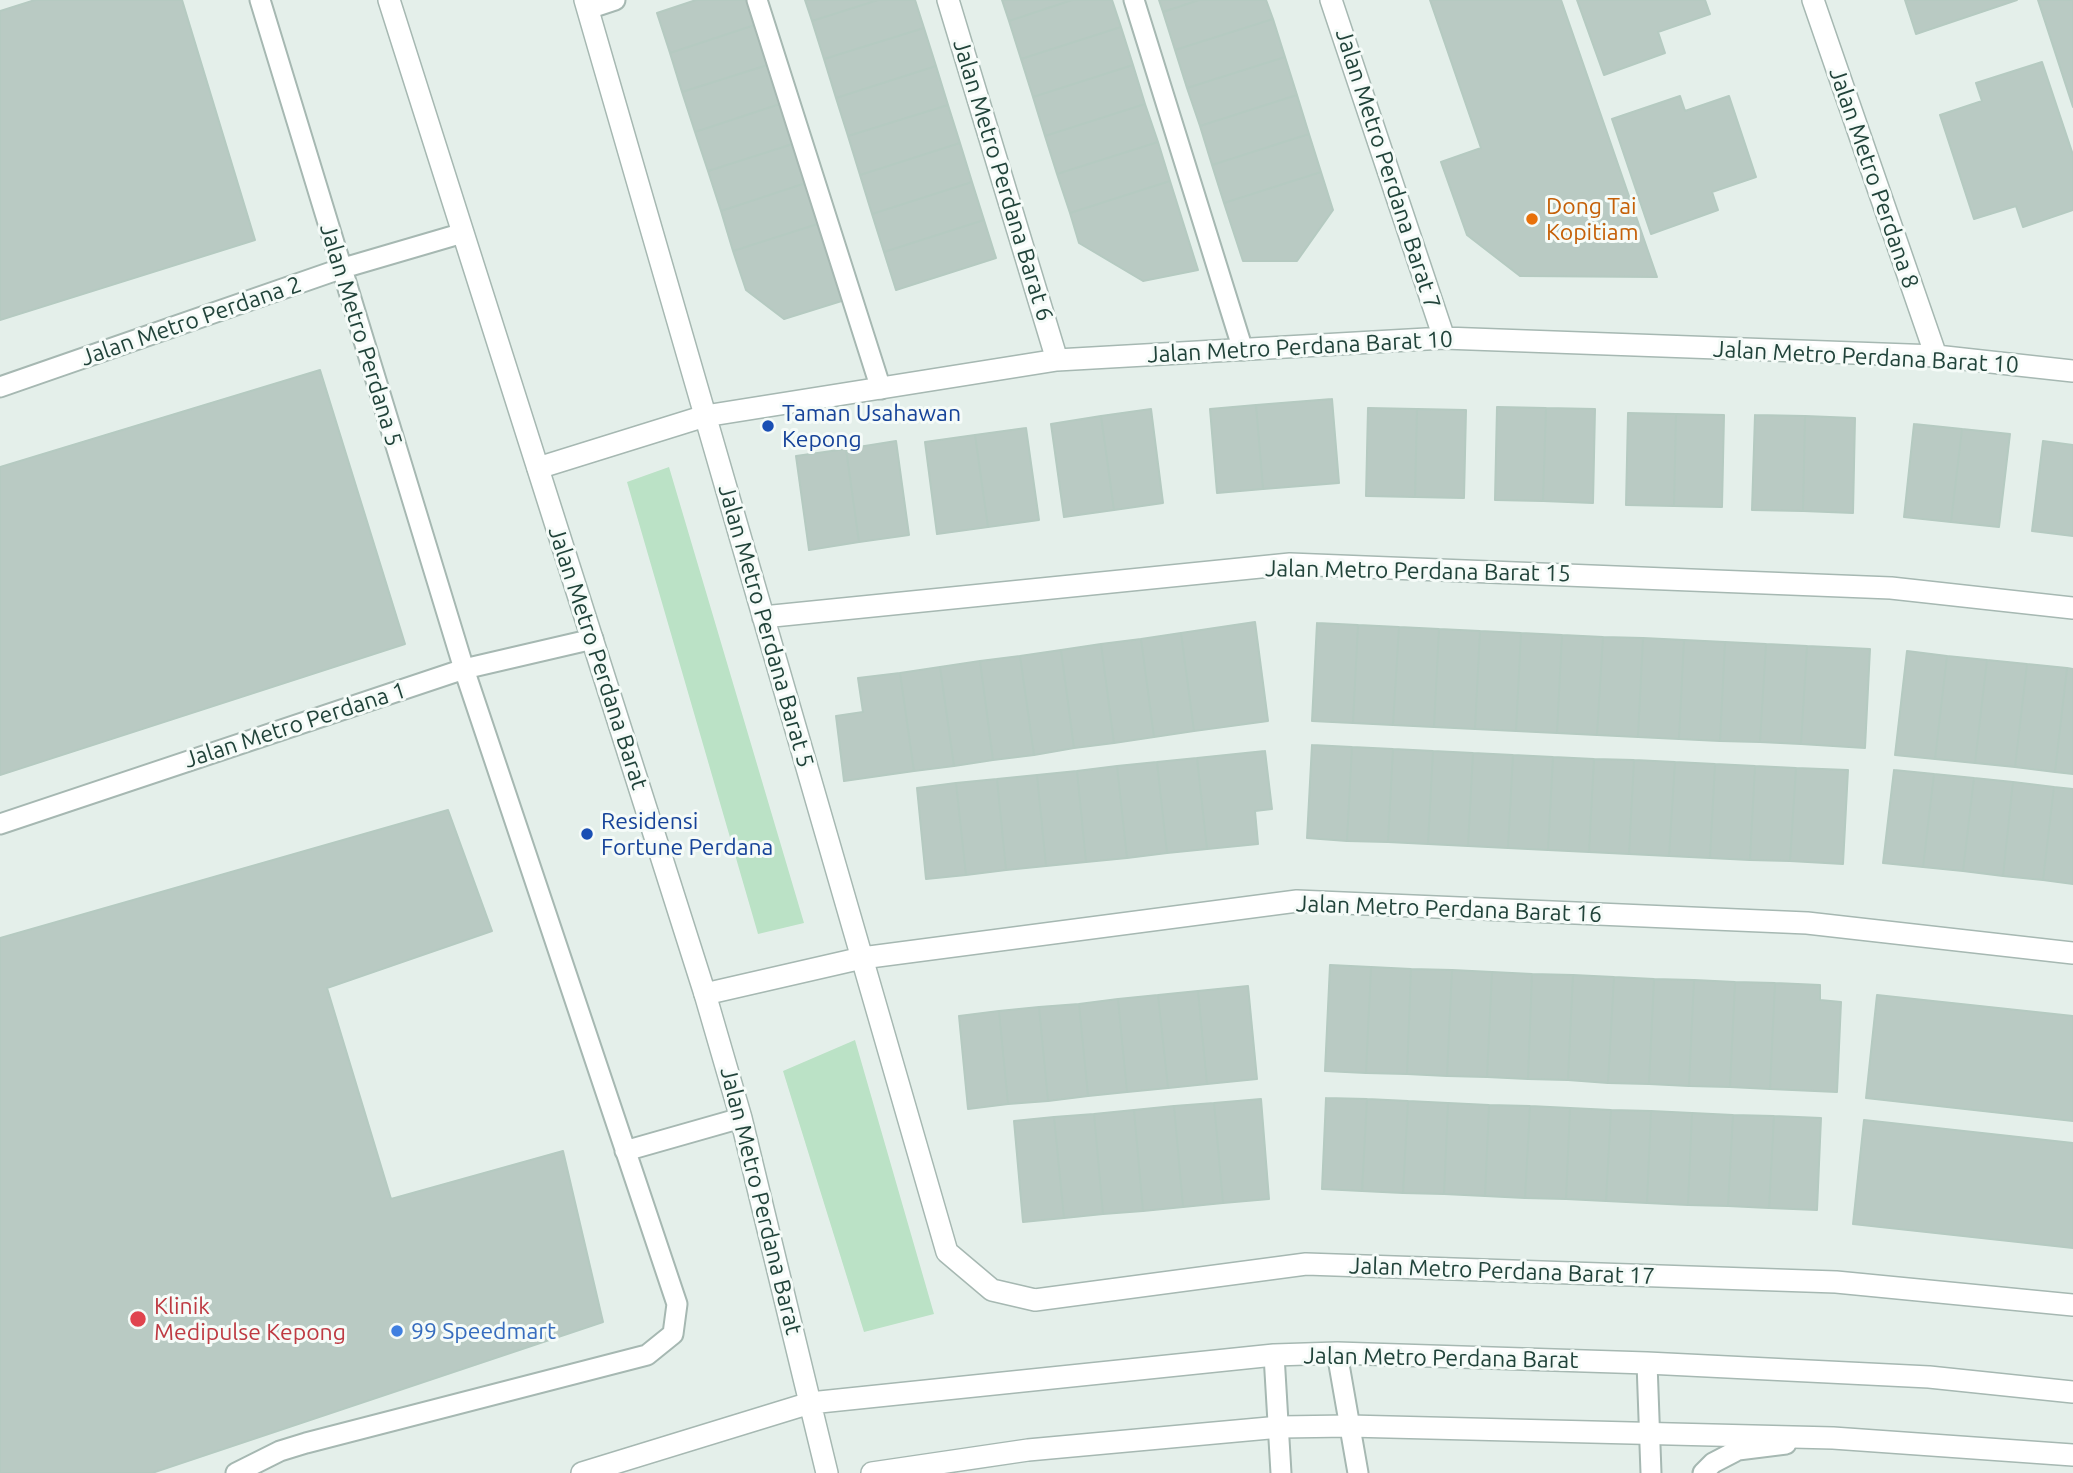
<!DOCTYPE html>
<html>
<head>
<meta charset="utf-8">
<style>
  body { margin:0 }
  canvas { display:block; background:#e4efea }
</style>
</head>
<body>
<canvas width="2073" height="1473"></canvas>
<script>
const ctx = document.querySelector('canvas').getContext('2d');
ctx.lineJoin = 'round';
function fill(path, color) {
  ctx.fillStyle = color;
  ctx.fill(path, 'evenodd');
}
function shape(rows) {
  const path = new Path2D();
  for (const r of rows) {
    path.moveTo(r[0], r[1]);
    for (let i = 2; i < r.length; i += 2) path.lineTo(r[i], r[i + 1]);
  }
  return path;
}
function strokePath(path, color, width, dash) {
  ctx.strokeStyle = color;
  ctx.lineWidth = width;
  ctx.lineCap = dash ? 'butt' : 'round';
  ctx.setLineDash(dash || []);
  ctx.stroke(path);
}
function drawText(font, color, halo, rows, align = 'center') {
  ctx.font = font + ' Ubuntu,sans-serif';
  ctx.lineWidth = 6;
  ctx.setLineDash([]);
  ctx.textBaseline = 'middle';
  ctx.strokeStyle = halo;
  ctx.fillStyle = color;
  for (const [text, x, y, turn = 0] of rows) {
    ctx.save();
    ctx.translate(x, y);
    ctx.rotate((+turn || 0) * Math.PI / 180);
    ctx.textAlign = isNaN(turn) ? turn : align;
    if (halo) ctx.strokeText(text, 0, 0);
    ctx.fillText(text, 0, 0);
    ctx.restore();
  }
}
const green = shape([
  [669,467,804,923,758,934,627,482],
  [855,1040,934,1314,864,1332,783,1071]
]);
const building = shape([
  [35,0,182,0,255,240,0,320,0,11,35,0],
  [696,0,753,0,761,23,670,53,657,13,696,0],
  [805,0,878,0,812,21,805,0],
  [878,0,915,0,924,28,824,59,812,21,878,0],
  [1002,0,1072,0,1009,21,1002,0],
  [1072,0,1112,0,1121,27,1021,59,1009,21,1072,0],
  [1159,0,1199,0,1163,12,1159,0],
  [1199,0,1266,0,1273,19,1175,50,1163,12,1199,0],
  [1430,0,1561,0,1657,277,1520,276,1467,235,1441,162,1481,148,1430,0],
  [1577,0,1705,0,1710,14,1658,32,1665,53,1604,75,1577,0],
  [1905,0,2017,0,1916,34,1905,0],
  [2038,0,2073,0,2073,107,2038,0],
  [1273,19,1285,57,1187,88,1175,50,1273,19],
  [761,23,774,63,682,92,670,53,761,23],
  [1121,27,1133,65,1033,97,1021,59,1121,27],
  [924,28,936,66,836,98,824,59,924,28],
  [1285,57,1297,95,1200,126,1187,88,1285,57],
  [2042,62,2073,155,2073,210,2023,227,2016,206,1974,219,1940,115,1982,101,1976,83,2042,62],
  [774,63,786,102,695,132,682,92,774,63],
  [1133,65,1145,104,1045,136,1033,97,1133,65],
  [936,66,948,105,848,136,836,98,936,66],
  [1297,95,1309,134,1212,165,1200,126,1297,95],
  [1680,96,1685,111,1729,96,1756,177,1712,192,1718,210,1651,234,1612,119,1680,96],
  [786,102,799,142,708,171,695,132,786,102],
  [1145,104,1158,142,1057,174,1045,136,1145,104],
  [948,105,960,143,860,175,848,136,948,105],
  [1309,134,1321,172,1224,203,1212,165,1309,134],
  [799,142,812,181,721,211,708,171,799,142],
  [1158,142,1170,181,1070,213,1057,174,1158,142],
  [960,143,972,182,872,214,860,175,960,143],
  [1321,172,1333,210,1297,261,1243,261,1224,203,1321,172],
  [812,181,824,222,733,251,721,211,812,181],
  [1170,181,1198,270,1143,281,1079,243,1070,213,1170,181],
  [972,182,984,220,884,252,872,214,972,182],
  [984,220,996,258,896,290,884,252,984,220],
  [824,222,848,299,784,319,746,290,733,251,824,222],
  [320,370,405,644,0,775,0,467,320,370],
  [1332,399,1339,483,1263,489,1256,405,1332,399],
  [1256,405,1263,489,1217,493,1210,409,1256,405],
  [1497,407,1546,408,1543,501,1495,500,1497,407],
  [1368,408,1417,409,1415,497,1366,496,1368,408],
  [1546,408,1595,409,1593,503,1543,501,1546,408],
  [1151,409,1163,503,1114,510,1101,416,1151,409],
  [1417,409,1466,410,1464,498,1415,497,1417,409],
  [1628,413,1676,414,1674,506,1626,505,1628,413],
  [1676,414,1724,415,1722,507,1674,506,1676,414],
  [1755,415,1805,416,1803,511,1752,510,1755,415],
  [1101,416,1114,510,1064,517,1051,424,1101,416],
  [1805,416,1855,418,1853,513,1803,511,1805,416],
  [1914,424,1962,429,1951,522,1904,517,1914,424],
  [1026,428,1039,520,988,527,975,435,1026,428],
  [1962,429,2010,434,1999,527,1951,522,1962,429],
  [975,435,988,527,937,534,925,442,975,435],
  [896,441,909,535,859,542,846,449,896,441],
  [2043,441,2073,445,2073,536,2032,531,2043,441],
  [846,449,859,542,809,550,796,456,846,449],
  [1255,622,1268,721,1194,731,1181,633,1255,622],
  [1317,623,1358,625,1353,723,1312,721,1317,623],
  [1358,625,1399,627,1393,725,1353,723,1358,625],
  [1399,627,1439,629,1434,727,1393,725,1399,627],
  [1439,629,1480,631,1475,729,1434,727,1439,629],
  [1480,631,1521,633,1516,731,1475,729,1480,631],
  [1181,633,1194,731,1154,737,1141,639,1181,633],
  [1521,633,1562,635,1557,733,1516,731,1521,633],
  [1562,635,1603,637,1597,735,1557,733,1562,635],
  [1603,637,1643,638,1638,737,1597,735,1603,637],
  [1643,638,1684,640,1679,739,1638,737,1643,638],
  [1141,639,1154,737,1114,743,1101,644,1141,639],
  [1684,640,1725,642,1720,741,1679,739,1684,640],
  [1725,642,1766,644,1760,742,1720,741,1725,642],
  [1101,644,1114,743,1074,748,1061,650,1101,644],
  [1766,644,1807,646,1801,744,1760,742,1766,644],
  [1807,646,1870,649,1865,748,1801,744,1807,646],
  [1061,650,1074,748,1034,755,1020,656,1061,650],
  [1907,651,1947,656,1935,759,1895,755,1907,651],
  [1020,656,1034,755,993,760,980,661,1020,656],
  [1947,656,1987,660,1975,763,1935,759,1947,656],
  [1987,660,2027,664,2015,767,1975,763,1987,660],
  [980,661,993,760,954,766,940,667,980,661],
  [2027,664,2067,668,2055,772,2015,767,2027,664],
  [940,667,954,766,914,771,900,673,940,667],
  [2067,668,2073,669,2073,774,2055,772,2067,668],
  [900,673,914,771,844,781,836,716,863,712,858,678,900,673],
  [1312,745,1352,747,1347,841,1307,838,1312,745],
  [1352,747,1393,749,1388,842,1347,841,1352,747],
  [1393,749,1433,751,1428,844,1388,842,1393,749],
  [1265,751,1272,809,1255,811,1258,844,1207,849,1197,758,1265,751],
  [1433,751,1473,753,1468,846,1428,844,1433,751],
  [1473,753,1513,755,1508,848,1468,846,1473,753],
  [1513,755,1553,757,1548,850,1508,848,1513,755],
  [1553,757,1594,759,1589,852,1548,850,1553,757],
  [1197,758,1207,849,1167,853,1157,762,1197,758],
  [1594,759,1634,760,1629,854,1589,852,1594,759],
  [1634,760,1675,762,1669,856,1629,854,1634,760],
  [1157,762,1167,853,1127,858,1117,766,1157,762],
  [1675,762,1715,764,1710,858,1669,856,1675,762],
  [1715,764,1755,766,1750,860,1710,858,1715,764],
  [1117,766,1127,858,1086,862,1077,771,1117,766],
  [1755,766,1796,768,1790,861,1750,860,1755,766],
  [1796,768,1848,770,1843,864,1790,861,1796,768],
  [1894,770,1934,774,1923,867,1883,863,1894,770],
  [1077,771,1086,862,1046,866,1037,775,1077,771],
  [1934,774,1974,778,1963,871,1923,867,1934,774],
  [1037,775,1046,866,1006,870,997,779,1037,775],
  [1974,778,2013,782,2003,876,1963,871,1974,778],
  [997,779,1006,870,966,875,956,783,997,779],
  [2013,782,2054,787,2043,880,2003,876,2013,782],
  [956,783,966,875,926,879,917,788,956,783],
  [2054,787,2073,789,2073,884,2043,880,2054,787],
  [448,810,492,931,327,988,391,1199,563,1151,603,1322,152,1473,0,1473,0,938,448,810],
  [1330,965,1371,967,1366,1073,1325,1071,1330,965],
  [1371,967,1411,969,1407,1074,1366,1073,1371,967],
  [1411,969,1452,970,1447,1076,1407,1074,1411,969],
  [1452,970,1492,972,1487,1077,1447,1076,1452,970],
  [1492,972,1532,974,1528,1079,1487,1077,1492,972],
  [1532,974,1573,975,1568,1080,1528,1079,1532,974],
  [1573,975,1614,977,1608,1083,1568,1080,1573,975],
  [1614,977,1654,979,1649,1084,1608,1083,1614,977],
  [1654,979,1694,980,1689,1086,1649,1084,1654,979],
  [1694,980,1735,982,1730,1087,1689,1086,1694,980],
  [1735,982,1775,983,1770,1089,1730,1087,1735,982],
  [1775,983,1820,985,1820,1000,1841,1002,1837,1092,1770,1089,1775,983],
  [1248,986,1257,1079,1207,1084,1198,991,1248,986],
  [1198,991,1207,1084,1168,1088,1158,995,1198,991],
  [1158,995,1168,1088,1127,1092,1118,999,1158,995],
  [1877,995,2073,1016,2073,1121,1866,1098,1877,995],
  [1118,999,1127,1092,1088,1096,1079,1004,1118,999],
  [1079,1004,1088,1096,1048,1101,1039,1007,1079,1004],
  [1039,1007,1048,1101,1008,1104,999,1011,1039,1007],
  [999,1011,1008,1104,968,1109,959,1016,999,1011],
  [1326,1098,1367,1099,1362,1191,1322,1189,1326,1098],
  [1261,1099,1269,1199,1223,1203,1214,1103,1261,1099],
  [1367,1099,1408,1101,1403,1193,1362,1191,1367,1099],
  [1408,1101,1448,1103,1444,1194,1403,1193,1408,1101],
  [1214,1103,1223,1203,1183,1207,1174,1106,1214,1103],
  [1448,1103,1489,1105,1485,1196,1444,1194,1448,1103],
  [1489,1105,1530,1106,1525,1198,1485,1196,1489,1105],
  [1174,1106,1183,1207,1143,1211,1134,1110,1174,1106],
  [1530,1106,1570,1108,1566,1199,1525,1198,1530,1106],
  [1570,1108,1611,1110,1606,1201,1566,1199,1570,1108],
  [1134,1110,1143,1211,1103,1214,1094,1114,1134,1110],
  [1611,1110,1651,1111,1647,1203,1606,1201,1611,1110],
  [1651,1111,1692,1113,1688,1205,1647,1203,1651,1111],
  [1692,1113,1733,1115,1728,1206,1688,1205,1692,1113],
  [1094,1114,1103,1214,1064,1218,1054,1117,1094,1114],
  [1733,1115,1774,1116,1769,1208,1728,1206,1733,1115],
  [1774,1116,1821,1118,1817,1210,1769,1208,1774,1116],
  [1054,1117,1064,1218,1023,1222,1014,1121,1054,1117],
  [1864,1120,2073,1143,2073,1248,1853,1224,1864,1120]
]);
const service = shape([
  [757,0,881,389],
  [1134,0,1243,350],
  [588,9,615,0],
  [0,387,340,269,463,233],
  [0,824,464,669,593,639],
  [625,1151,741,1118],
  [1337,1353,1358,1473],
  [1274,1355,1281,1473],
  [1647,1363,1651,1473],
  [236,1473,280,1451,306,1443,647,1355,673,1334,677,1304,464,669,260,0],
  [1703,1473,1713,1463,1738,1450,1786,1444]
]);
const minor = shape([
  [585,0,947,1252,992,1290,1035,1300,1306,1264,1836,1282,2073,1305],
  [948,0,1057,360],
  [1331,0,1444,338],
  [1813,0,1936,356],
  [538,468,705,416,1057,360,1444,338,1936,356,2073,371],
  [763,617,1290,564,1891,588,2073,608],
  [705,994,862,958,1297,901,1807,923,2073,953]
]);
const tertiary = shape([
  [389,0,705,994,741,1118,827,1473],
  [582,1473,810,1403,1274,1355,1337,1353,1647,1363,1929,1377,2073,1392],
  [872,1473,1028,1450,1280,1427,1349,1426,1833,1438,2073,1455]
]);
const markers = [
  [1532,219,7,"#e8710a"],
  [768,426,7,"#1a4fb4"],
  [587,834,7,"#1a4fb4"],
  [138,1319,9,"#e0444e"],
  [397,1331,7,"#3f7fe0"]
];
const streetNames = [
  ["Jalan Metro Perdana Barat 7",1388,169,72],
  ["Jalan Metro Perdana 8",1874,178,71],
  ["Jalan Metro Perdana Barat 6",1003,180,73],
  ["Jalan Metro Perdana 2",191,321,-19],
  ["Jalan Metro Perdana 5",361,335,73],
  ["Jalan Metro Perdana Barat 10",1300,347,-3],
  ["Jalan Metro Perdana Barat 10",1866,357,3],
  ["Jalan Metro Perdana Barat 15",1418,571,1],
  ["Jalan Metro Perdana Barat 5",766,626,74],
  ["Jalan Metro Perdana Barat",598,658,72],
  ["Jalan Metro Perdana 1",295,725,-18],
  ["Jalan Metro Perdana Barat 16",1449,909,2],
  ["Jalan Metro Perdana Barat",761,1201,76],
  ["Jalan Metro Perdana Barat 17",1502,1271,2],
  ["Jalan Metro Perdana Barat",1441,1358,1]
];
const foodNames = [
  ["Dong Tai",1546,206],
  ["Kopitiam",1546,232]
];
const transitNames = [
  ["Taman Usahawan",782,413],
  ["Kepong",782,439],
  ["Residensi",601,821],
  ["Fortune Perdana",601,847]
];
const healthNames = [
  ["Klinik",154,1306],
  ["Medipulse Kepong",154,1332]
];
const shopNames = [
  ["99 Speedmart",411,1331]
];
fill(green, '#bbe2c6');
fill(building, '#b9cac3');
strokePath(building, '#b5cac1', 2);
strokePath(service, '#a6b8b2', 23);
strokePath(minor, '#a6b8b2', 24);
strokePath(tertiary, '#a6b8b2', 24);
strokePath(service, '#fff', 19);
strokePath(minor, '#fff', 21);
strokePath(tertiary, '#fff', 21);
for (const [x, y, r, color] of markers) {
  const dot = new Path2D();
  dot.arc(x, y, r, 0, 2 * Math.PI);
  ctx.fillStyle = color;
  ctx.fill(dot);
  strokePath(dot, '#f5fbf8', 2.5);
}
drawText('23px', '#21433a', '#f5fbf8', streetNames);
drawText('23px', '#c56008', '#f5fbf8', foodNames, 'left');
drawText('23px', '#164399', '#f5fbf8', transitNames, 'left');
drawText('23px', '#be3a42', '#f5fbf8', healthNames, 'left');
drawText('23px', '#366cbe', '#f5fbf8', shopNames, 'left');
</script>
</body>
</html>
